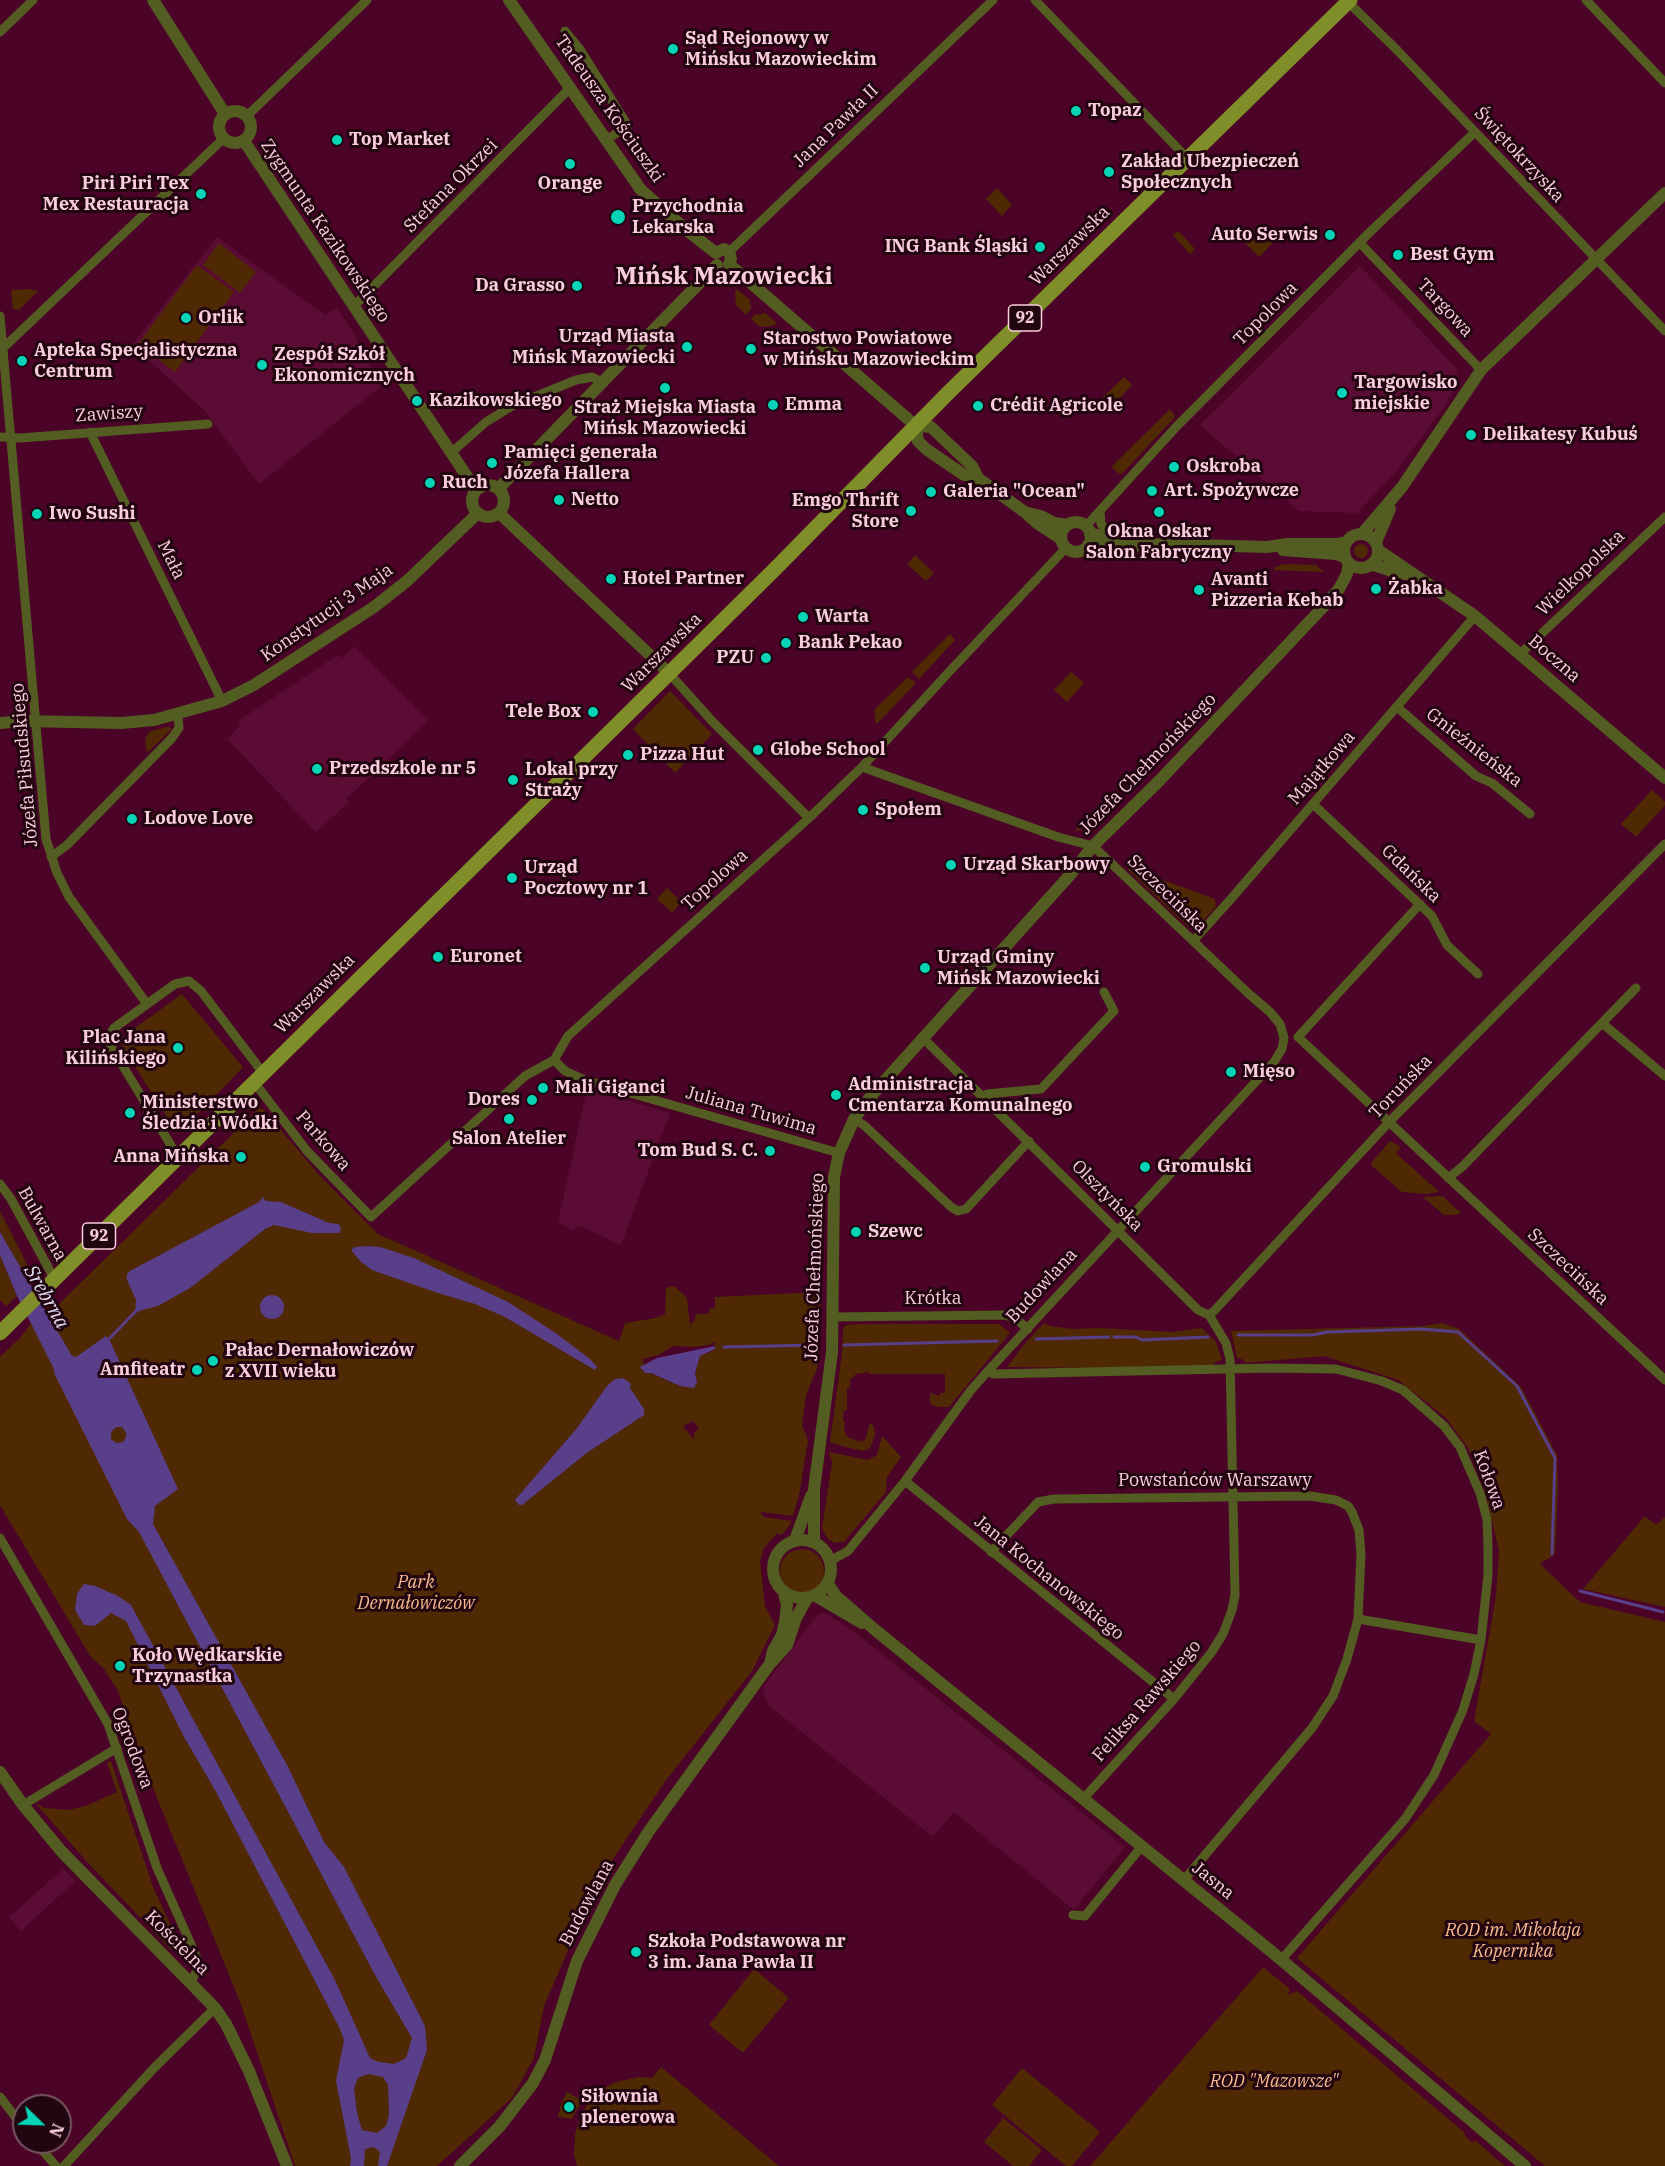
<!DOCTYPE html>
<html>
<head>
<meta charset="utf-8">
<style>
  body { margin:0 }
  #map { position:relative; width:1665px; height:2166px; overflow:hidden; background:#4b0428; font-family:"IBM Plex Serif",serif }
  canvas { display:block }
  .north { position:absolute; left:12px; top:2094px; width:60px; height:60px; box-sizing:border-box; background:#210510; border:2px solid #775561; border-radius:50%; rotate:113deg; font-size:16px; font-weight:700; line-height:24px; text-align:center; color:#f9cddb }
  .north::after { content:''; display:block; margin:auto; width:21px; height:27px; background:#05d5b6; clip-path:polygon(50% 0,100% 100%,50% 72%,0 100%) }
</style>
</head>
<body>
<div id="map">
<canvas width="1665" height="2166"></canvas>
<div class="north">N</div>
</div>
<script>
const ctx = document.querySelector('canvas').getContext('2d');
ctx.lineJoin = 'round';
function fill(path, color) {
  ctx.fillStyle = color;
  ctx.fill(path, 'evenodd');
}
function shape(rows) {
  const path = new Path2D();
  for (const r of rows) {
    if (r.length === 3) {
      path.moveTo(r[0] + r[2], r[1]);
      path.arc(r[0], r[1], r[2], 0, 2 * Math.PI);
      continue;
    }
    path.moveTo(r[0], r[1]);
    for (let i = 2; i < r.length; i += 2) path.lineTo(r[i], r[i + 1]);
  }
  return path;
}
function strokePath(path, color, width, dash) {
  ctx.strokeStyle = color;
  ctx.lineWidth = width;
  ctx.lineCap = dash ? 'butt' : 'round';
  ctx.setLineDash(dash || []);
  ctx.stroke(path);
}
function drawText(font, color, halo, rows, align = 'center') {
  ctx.font = font + ' "IBM Plex Serif",serif';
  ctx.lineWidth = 6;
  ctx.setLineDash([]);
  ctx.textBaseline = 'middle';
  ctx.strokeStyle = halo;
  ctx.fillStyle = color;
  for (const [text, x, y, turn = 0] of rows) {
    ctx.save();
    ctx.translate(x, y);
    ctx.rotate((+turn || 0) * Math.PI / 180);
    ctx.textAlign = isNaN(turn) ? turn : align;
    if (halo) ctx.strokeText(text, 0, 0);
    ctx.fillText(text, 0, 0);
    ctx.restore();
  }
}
const built = shape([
  [217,237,325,315,337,307,352,331,381,386,259,484,204,410,132,345],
  [1360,266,1456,368,1458,380,1445,406,1396,472,1357,513,1299,511,1200,425],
  [355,646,428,721,346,799,349,802,316,832,227,739,240,726,238,721,338,655,342,658],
  [587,1089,670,1113,621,1245,580,1226,572,1230,558,1222],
  [825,1613,852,1630,1125,1847,1074,1910,954,1812,933,1837,768,1705,763,1691,764,1686,817,1615],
  [63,1869,75,1881,21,1931,9,1917]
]);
const green = shape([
  [997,188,1012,205,1002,216,986,199],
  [1257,227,1273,243,1259,257,1243,241],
  [1178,231,1195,249,1190,254,1173,235],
  [219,243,256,272,240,293,203,265],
  [197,265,234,292,175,372,138,344],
  [29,289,38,291,19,310,13,309,11,292,12,290],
  [737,289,750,300,751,309,746,315,736,305,735,292],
  [765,313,778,324,765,327,759,326,751,319,755,315],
  [1124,377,1132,385,1110,408,1101,399],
  [1170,409,1175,417,1122,474,1118,473,1112,467,1113,465],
  [1361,551,7],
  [915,555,934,573,926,581,907,564],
  [1284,564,1316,565,1324,572,1274,570,1275,567],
  [950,634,955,640,919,679,912,672],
  [1071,672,1084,683,1067,702,1054,690],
  [908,677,916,683,876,725,874,710],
  [670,691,712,734,675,773,633,729],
  [166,727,170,727,172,729,147,753,145,740,149,732],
  [1652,790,1665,802,1665,805,1636,837,1621,824],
  [1101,801,1114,810,1107,817,1094,811],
  [1090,814,1103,821,1097,826,1089,826,1074,832],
  [1128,867,1215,899,1216,907,1199,925,1188,927,1128,870],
  [667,888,682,902,672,913,657,899],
  [182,994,243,1067,188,1124,171,1124,121,1044,128,1033],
  [259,1108,263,1109,320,1176,378,1234,619,1341,625,1323,656,1318,665,1314,666,1288,674,1286,687,1298,690,1325,695,1320,696,1314,707,1314,711,1308,715,1309,715,1297,820,1292,821,1322,817,1369,806,1395,802,1425,808,1440,799,1495,793,1516,760,1512,764,1517,792,1521,784,1533,779,1535,777,1533,764,1548,760,1561,765,1606,775,1625,752,1671,664,1783,598,1881,544,2006,534,2058,512,2098,437,2166,295,2166,240,2002,153,1788,118,1691,104,1669,90,1656,0,1505,0,1357,21,1337,31,1323,33,1326,47,1314,45,1310,48,1307,56,1307],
  [715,1342,714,1350,700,1356,695,1373,697,1382,680,1386,650,1373,642,1359,659,1355,673,1346,692,1347,709,1345],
  [693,1421,699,1429,694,1433,694,1440,683,1426],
  [1390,1141,1401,1147,1396,1153,1439,1192,1426,1194,1402,1192,1372,1166,1371,1163],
  [1443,1196,1457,1210,1460,1210,1460,1213,1456,1215,1444,1215,1423,1197],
  [0,1211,34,1278,29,1283,0,1232],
  [0,1255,17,1296,6,1306,0,1300],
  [1044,1323,1050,1326,1073,1329,1100,1328,1171,1332,1202,1328,1216,1342,1222,1360,1215,1362,1214,1369,1007,1367,1026,1342],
  [1443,1323,1459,1329,1521,1387,1557,1455,1558,1488,1555,1554,1540,1564,1580,1602,1665,1622,1665,2166,1545,2166,1297,1958,1491,1734,1474,1721,1496,1596,1499,1551,1485,1490,1468,1448,1446,1418,1425,1401,1398,1380,1324,1356,1245,1363,1244,1360,1237,1358,1231,1331,1422,1326],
  [858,1324,999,1324,1010,1333,949,1407,938,1407,930,1404,930,1393,940,1396,940,1393,945,1393,945,1374,869,1374,869,1372,856,1374,850,1380,850,1388,847,1388,847,1410,844,1410,843,1421,845,1422,844,1431,848,1437,860,1442,861,1440,865,1441,870,1423,874,1427,875,1435,870,1448,864,1451,845,1447,830,1442,842,1354,843,1328,847,1325],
  [882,1436,901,1457,887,1477,886,1492,844,1542,835,1543,828,1539,822,1528,832,1463,829,1452,868,1460,877,1455],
  [1645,1516,1656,1525,1665,1517,1665,1607,1583,1589],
  [802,1571,22],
  [111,1761,153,1887,179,1943,171,1950,89,1864,37,1805,36,1802,44,1808,68,1810,86,1806,117,1792,107,1763],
  [1263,1967,1290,1989,1288,1995,1297,1991,1465,2133,1465,2136,1472,2142,1476,2141,1505,2166,1090,2166],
  [754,1969,789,1998,743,2053,709,2025],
  [661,2067,779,2166,577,2166,574,2155,575,2135,580,2117,587,2105,602,2089,616,2082,639,2077,652,2078],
  [1022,2068,1100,2132,1072,2166,1066,2166,992,2105],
  [567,2092,582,2100,572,2119,558,2117,561,2104],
  [1003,2118,1042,2150,1029,2166,1013,2166,984,2142]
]);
const water = shape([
  [263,1197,266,1201,281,1202,329,1223,339,1224,341,1230,339,1233,312,1233,274,1225,265,1229,190,1288,158,1306,139,1311,135,1314,136,1300,127,1280,127,1274,130,1271,259,1202],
  [0,1232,72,1356,76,1357,106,1336,109,1339,178,1489,155,1506,153,1524,287,1765,324,1842,344,1867,425,2026,427,2050,387,2166,378,2166,380,2152,374,2147,365,2149,364,2166,350,2166,351,2158,336,2081,344,2040,339,2027,215,1790,184,1737,126,1621,111,1613,95,1626,84,1625,75,1610,77,1594,84,1584,95,1586,118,1596,131,1605,335,1980,370,2058,379,2062,394,2064,406,2058,412,2038,375,1975,139,1532,127,1519,55,1375,53,1367,17,1296,0,1255],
  [116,1427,122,1427,126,1433,126,1437,123,1442,116,1443,111,1439,111,1432],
  [368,2074,383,2077,388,2085,389,2115,386,2126,377,2133,362,2130,357,2113,354,2088,358,2078],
  [368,1246,380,1247,414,1258,508,1302,557,1334,590,1359,597,1367,595,1370,503,1316,475,1304,438,1293,372,1270,360,1261,351,1250,355,1247],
  [272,1307,12],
  [715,1346,715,1349,700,1356,695,1373,697,1382,694,1388,680,1386,651,1373,645,1373,640,1367,657,1358],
  [623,1378,631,1384,630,1388,644,1409,644,1415,588,1452,522,1505,519,1505,515,1500,577,1428,607,1386,615,1379]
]);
const stream = shape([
  [1238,1335,1313,1335,1327,1332,1422,1329,1458,1332,1517,1386,1555,1458,1552,1554],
  [1114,1337,1136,1337,1142,1340,1208,1337],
  [109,1339,137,1310],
  [1036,1339,1109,1337],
  [844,1345,997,1341],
  [724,1347,817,1345],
  [1580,1591,1663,1612]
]);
const minor = shape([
  [1035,0,1187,158],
  [1586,0,1665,83],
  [1348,2,1397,50,1665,331],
  [565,31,579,48,628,126,606,140],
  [0,32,33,0],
  [247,116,367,0],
  [1360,243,1481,370],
  [729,252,993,0],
  [354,306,570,88],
  [0,316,46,839,57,873,69,897,147,1004],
  [1,350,223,139],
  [90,432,222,701],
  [0,437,20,438,208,424],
  [452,452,486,422,512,406,576,380,592,377,602,382],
  [1100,511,1101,524,1111,536],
  [1086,526,1177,426,1370,232,1475,132],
  [1520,654,1665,517],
  [669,673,712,721,809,818],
  [1397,707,1476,776,1492,783,1530,814],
  [1313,804,1432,916,1447,945,1478,974],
  [51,857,67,845,172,738,179,728,178,715],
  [1193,941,1230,900,1475,616],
  [1602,1023,1665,1076],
  [1298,1037,1665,1380],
  [1298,1037,1420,904],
  [923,1038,1198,1310,1209,1315],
  [554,1060,565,1071,585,1080,839,1153],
  [254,1082,307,1151,371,1217,525,1076,554,1060,568,1036,809,818,862,767,948,673,1066,548],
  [983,1098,987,1094,1041,1089,1114,1011,1104,992],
  [854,1119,865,1126,951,1207,958,1211,966,1209,1029,1141],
  [178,1157,109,1043,109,1037,114,1028,175,984,189,981,201,991,263,1073],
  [1448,1178,1462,1167,1636,988],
  [0,1184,11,1199,55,1280],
  [1209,1315,1214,1311,1389,1122,1665,844],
  [833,1317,1006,1315,1016,1319,1028,1329],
  [988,1371,993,1374,1271,1368,1336,1369,1382,1381,1403,1390,1444,1426,1460,1447,1480,1493,1487,1519,1488,1546,1488,1575,1481,1640,1474,1674,1463,1710,1434,1775,1405,1819,1281,1960],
  [905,1481,1174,1699],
  [0,1538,108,1724,157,1868,197,1958,197,1970,191,1982],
  [991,1552,1038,1502,1054,1499,1310,1496,1336,1500,1348,1506,1352,1512,1359,1530,1361,1554,1358,1619,1347,1659,1333,1696,1312,1728,1184,1880],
  [830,1561,848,1551,905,1481,971,1390,988,1371,1274,1062,1282,1049,1284,1038,1280,1024,1270,1012,1249,994,1093,846,1058,837,862,767],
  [1358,1619,1481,1640],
  [1083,1799,1174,1699,1211,1653,1223,1634,1232,1610,1235,1595,1230,1359,1226,1343,1209,1315],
  [23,1805,117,1748],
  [1073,1915,1085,1916,1142,1846],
  [0,2097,24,2128],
  [35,2142,56,2166],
  [64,2166,155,2067,215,2008]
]);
const tertiary = shape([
  [153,0,225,114],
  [509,0,641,190,689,232,716,253],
  [235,127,16],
  [244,141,476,490],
  [716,253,724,249,729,252,731,259,729,264],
  [729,264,916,426],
  [916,426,918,441,926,449,964,475,978,478,1026,513,1037,523,1061,539],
  [916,426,931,427,972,466,978,478],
  [488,501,16],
  [499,488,717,265],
  [499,513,669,673],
  [1028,513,1041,516,1054,523,1067,525],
  [1076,537,15],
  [1361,551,17],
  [1090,534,1142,541],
  [1362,534,1402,487,1481,370,1665,193],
  [1376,542,1390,509],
  [1088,545,1120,547,1161,544,1267,547,1287,544,1337,544,1346,542],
  [1283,550,1336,554,1344,557],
  [1378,550,1475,616,1665,778],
  [1371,564,1398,573,1414,575],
  [0,723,24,721,121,723,154,720,222,701,254,685,374,607,407,581,478,513],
  [802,1569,29],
  [795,1540,811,1496],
  [814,1542,814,1489,832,1352,834,1177,839,1153,854,1119,871,1096,1070,875,1093,846,1159,781,1325,605,1339,589,1347,574,1349,563],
  [828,1584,836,1596,874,1629,1272,1952,1525,2166],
  [816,1596,862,1623],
  [770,1664,773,1651,782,1635,785,1622,787,1605,784,1593],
  [0,1772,23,1805,62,1852,215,2008,226,2024,249,2071,287,2166],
  [460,2166,500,2126,533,2083,545,2060,577,1961,615,1885,649,1831,769,1665,787,1645,796,1618,806,1600]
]);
const primary = shape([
  [0,1333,775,569,948,393,1350,0]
]);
const markers = [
  [673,49,6,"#05d5b6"],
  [1076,111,6,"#05d5b6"],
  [337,140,6,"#05d5b6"],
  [570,164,6,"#05d5b6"],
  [1109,172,6,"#05d5b6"],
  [201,194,6,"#05d5b6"],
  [618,217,8,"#05d5b6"],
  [1330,235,6,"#05d5b6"],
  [1040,247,6,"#05d5b6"],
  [1398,255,6,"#05d5b6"],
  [577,286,6,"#05d5b6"],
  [186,318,6,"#05d5b6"],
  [687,347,6,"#05d5b6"],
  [751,349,6,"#05d5b6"],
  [22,361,6,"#05d5b6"],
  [262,365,6,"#05d5b6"],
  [665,388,6,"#05d5b6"],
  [1342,393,6,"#05d5b6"],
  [417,401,6,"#05d5b6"],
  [773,405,6,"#05d5b6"],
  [978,406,6,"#05d5b6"],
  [1471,435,6,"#05d5b6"],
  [492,463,6,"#05d5b6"],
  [1174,467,6,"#05d5b6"],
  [430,483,6,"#05d5b6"],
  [1152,491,6,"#05d5b6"],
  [931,492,6,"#05d5b6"],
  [559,500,6,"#05d5b6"],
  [911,511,6,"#05d5b6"],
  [1159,512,6,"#05d5b6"],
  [37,514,6,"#05d5b6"],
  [611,579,6,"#05d5b6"],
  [1376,589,6,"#05d5b6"],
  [1199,590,6,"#05d5b6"],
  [803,617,6,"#05d5b6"],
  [786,643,6,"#05d5b6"],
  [766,658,6,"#05d5b6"],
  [593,712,6,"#05d5b6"],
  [758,750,6,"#05d5b6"],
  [628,755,6,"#05d5b6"],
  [317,769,6,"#05d5b6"],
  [513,780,6,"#05d5b6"],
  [863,810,6,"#05d5b6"],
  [132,819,6,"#05d5b6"],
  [951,865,6,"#05d5b6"],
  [512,878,6,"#05d5b6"],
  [438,957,6,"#05d5b6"],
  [925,968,6,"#05d5b6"],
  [178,1048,6,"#05d5b6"],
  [1231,1072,6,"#05d5b6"],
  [543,1088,6,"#05d5b6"],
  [836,1095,6,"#05d5b6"],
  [532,1100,6,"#05d5b6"],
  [130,1113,6,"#05d5b6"],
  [509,1119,6,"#05d5b6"],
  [770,1151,6,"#05d5b6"],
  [241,1157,6,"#05d5b6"],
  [1145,1167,6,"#05d5b6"],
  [856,1232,6,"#05d5b6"],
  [213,1361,6,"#05d5b6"],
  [197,1370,6,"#05d5b6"],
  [120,1666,6,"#05d5b6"],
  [636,1952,6,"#05d5b6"],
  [569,2107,6,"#05d5b6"]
];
const shields = [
  [1025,318,33],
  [99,1236,33]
];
const shieldNames = [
  ["92",1025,318],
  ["92",99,1236]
];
const poiNames = [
  ["Sąd Rejonowy w",685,39],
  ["Mińsku Mazowieckim",685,60],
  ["Topaz",1088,111],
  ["Top Market",349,140],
  ["Zakład Ubezpieczeń",1121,162],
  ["Społecznych",1121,183],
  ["Piri Piri Tex",189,184,"right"],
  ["Mex Restauracja",189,205,"right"],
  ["Orange",570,184,"center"],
  ["Przychodnia",632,207],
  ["Lekarska",632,228],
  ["Auto Serwis",1318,235,"right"],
  ["ING Bank Śląski",1028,247,"right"],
  ["Best Gym",1410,255],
  ["Da Grasso",565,286,"right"],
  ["Orlik",198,318],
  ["Urząd Miasta",675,337,"right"],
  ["Mińsk Mazowiecki",675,358,"right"],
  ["Starostwo Powiatowe",763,339],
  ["w Mińsku Mazowieckim",763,360],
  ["Apteka Specjalistyczna",34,351],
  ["Centrum",34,372],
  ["Zespół Szkół",274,355],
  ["Ekonomicznych",274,376],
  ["Targowisko",1354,383],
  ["miejskie",1354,404],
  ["Kazikowskiego",429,401],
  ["Emma",785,405],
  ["Crédit Agricole",990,406],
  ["Straż Miejska Miasta",665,408,"center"],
  ["Mińsk Mazowiecki",665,429,"center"],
  ["Delikatesy Kubuś",1483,435],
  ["Pamięci generała",504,453],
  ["Józefa Hallera",504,474],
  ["Oskroba",1186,467],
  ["Ruch",442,483],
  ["Art. Spożywcze",1164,491],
  ["Galeria \"Ocean\"",943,492],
  ["Netto",571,500],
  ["Emgo Thrift",899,501,"right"],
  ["Store",899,522,"right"],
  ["Iwo Sushi",49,514],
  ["Okna Oskar",1159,532,"center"],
  ["Salon Fabryczny",1159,553,"center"],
  ["Hotel Partner",623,579],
  ["Avanti",1211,580],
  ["Pizzeria Kebab",1211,601],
  ["Żabka",1388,589],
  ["Warta",815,617],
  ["Bank Pekao",798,643],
  ["PZU",754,658,"right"],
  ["Tele Box",581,712,"right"],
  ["Globe School",770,750],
  ["Pizza Hut",640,755],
  ["Przedszkole nr 5",329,769],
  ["Lokal przy",525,770],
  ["Straży",525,791],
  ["Społem",875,810],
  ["Lodove Love",144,819],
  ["Urząd Skarbowy",963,865],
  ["Urząd",524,868],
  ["Pocztowy nr 1",524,889],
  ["Euronet",450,957],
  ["Urząd Gminy",937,958],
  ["Mińsk Mazowiecki",937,979],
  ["Plac Jana",166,1038,"right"],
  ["Kilińskiego",166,1059,"right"],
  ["Mięso",1243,1072],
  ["Administracja",848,1085],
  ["Cmentarza Komunalnego",848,1106],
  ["Mali Giganci",555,1088],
  ["Dores",520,1100,"right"],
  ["Ministerstwo",142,1103],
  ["Śledzia i Wódki",142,1124],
  ["Salon Atelier",509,1139,"center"],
  ["Tom Bud S. C.",758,1151,"right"],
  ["Anna Mińska",229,1157,"right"],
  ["Gromulski",1157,1167],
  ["Szewc",868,1232],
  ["Pałac Dernałowiczów",225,1351],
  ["z XVII wieku",225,1372],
  ["Amfiteatr",185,1370,"right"],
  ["Koło Wędkarskie",132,1656],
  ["Trzynastka",132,1677],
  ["Szkoła Podstawowa nr",648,1942],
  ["3 im. Jana Pawła II",648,1963],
  ["Siłownia",581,2097],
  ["plenerowa",581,2118]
];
const streetNames = [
  ["Tadeusza Kościuszki",609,109,55],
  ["Jana Pawła II",836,126,-44],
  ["Świętokrzyska",1519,155,47],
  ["Stefana Okrzei",451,186,-45],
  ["Zygmunta Kazikowskiego",325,231,56],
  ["Warszawska",1070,246,-45],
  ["Targowa",1445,308,47],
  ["Topolowa",1266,314,-45],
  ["Zawiszy",109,414,-4],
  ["Mała",171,560,64],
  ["Wielkopolska",1581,573,-44],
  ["Konstytucji 3 Maja",327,613,-35],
  ["Warszawska",662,653,-45],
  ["Boczna",1554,659,41],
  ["Gnieźnieńska",1474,748,38],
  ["Józefa Chełmońskiego",1148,764,-46],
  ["Józefa Piłsudskiego",25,765,-95],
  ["Majątkowa",1322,768,-49],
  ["Gdańska",1411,874,44],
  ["Topolowa",715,880,-42],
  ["Szczecińska",1167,894,44],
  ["Warszawska",315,994,-45],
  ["Toruńska",1401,1087,-46],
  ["Juliana Tuwima",751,1111,16],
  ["Parkowa",323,1141,49],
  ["Olsztyńska",1107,1196,45],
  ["Bulwarna",42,1224,61],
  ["Józefa Chełmońskiego",815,1267,-88],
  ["Szczecińska",1568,1267,43],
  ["Budowlana",1042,1286,-47],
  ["Krótka",933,1299],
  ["Kołowa",1489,1480,70],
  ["Powstańców Warszawy",1215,1481],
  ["Jana Kochanowskiego",1049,1578,39],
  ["Feliksa Rawskiego",1147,1701,-49],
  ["Ogrodowa",132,1748,69],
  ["Jasna",1213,1881,39],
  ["Budowlana",587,1903,-62],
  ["Kościelna",177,1943,45]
];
const parkNames = [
  ["Park",416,1583],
  ["Dernałowiczów",416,1604],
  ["ROD im. Mikołaja",1513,1931],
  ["Kopernika",1513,1952],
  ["ROD \"Mazowsze\"",1274,2082]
];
const waterNames = [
  ["Srebrna",46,1297,60]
];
const districtNames = [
  ["Mińsk Mazowiecki",724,277]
];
fill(built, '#5b0c34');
fill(green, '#4f2804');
fill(water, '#593e8a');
strokePath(stream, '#593e8a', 3);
strokePath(minor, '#535c21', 9);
strokePath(tertiary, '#535c21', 12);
strokePath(primary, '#7f8e28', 15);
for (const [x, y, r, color] of markers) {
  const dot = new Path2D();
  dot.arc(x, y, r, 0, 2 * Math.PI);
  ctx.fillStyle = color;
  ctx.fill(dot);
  strokePath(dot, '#210510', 2);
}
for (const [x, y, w] of shields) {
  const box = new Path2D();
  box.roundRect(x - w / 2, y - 13, w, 26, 4.5);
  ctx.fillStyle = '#210510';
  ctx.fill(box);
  strokePath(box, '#f9cddb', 1.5);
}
drawText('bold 16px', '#f9cddb', null, shieldNames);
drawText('bold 18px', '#f9cddb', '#210510', poiNames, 'left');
drawText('18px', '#f9cddb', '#210510', streetNames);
drawText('italic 18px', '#f7ba8e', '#210510', parkNames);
drawText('italic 20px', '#ddd8ee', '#210510', waterNames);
drawText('bold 24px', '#f9cddb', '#210510', districtNames);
</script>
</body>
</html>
